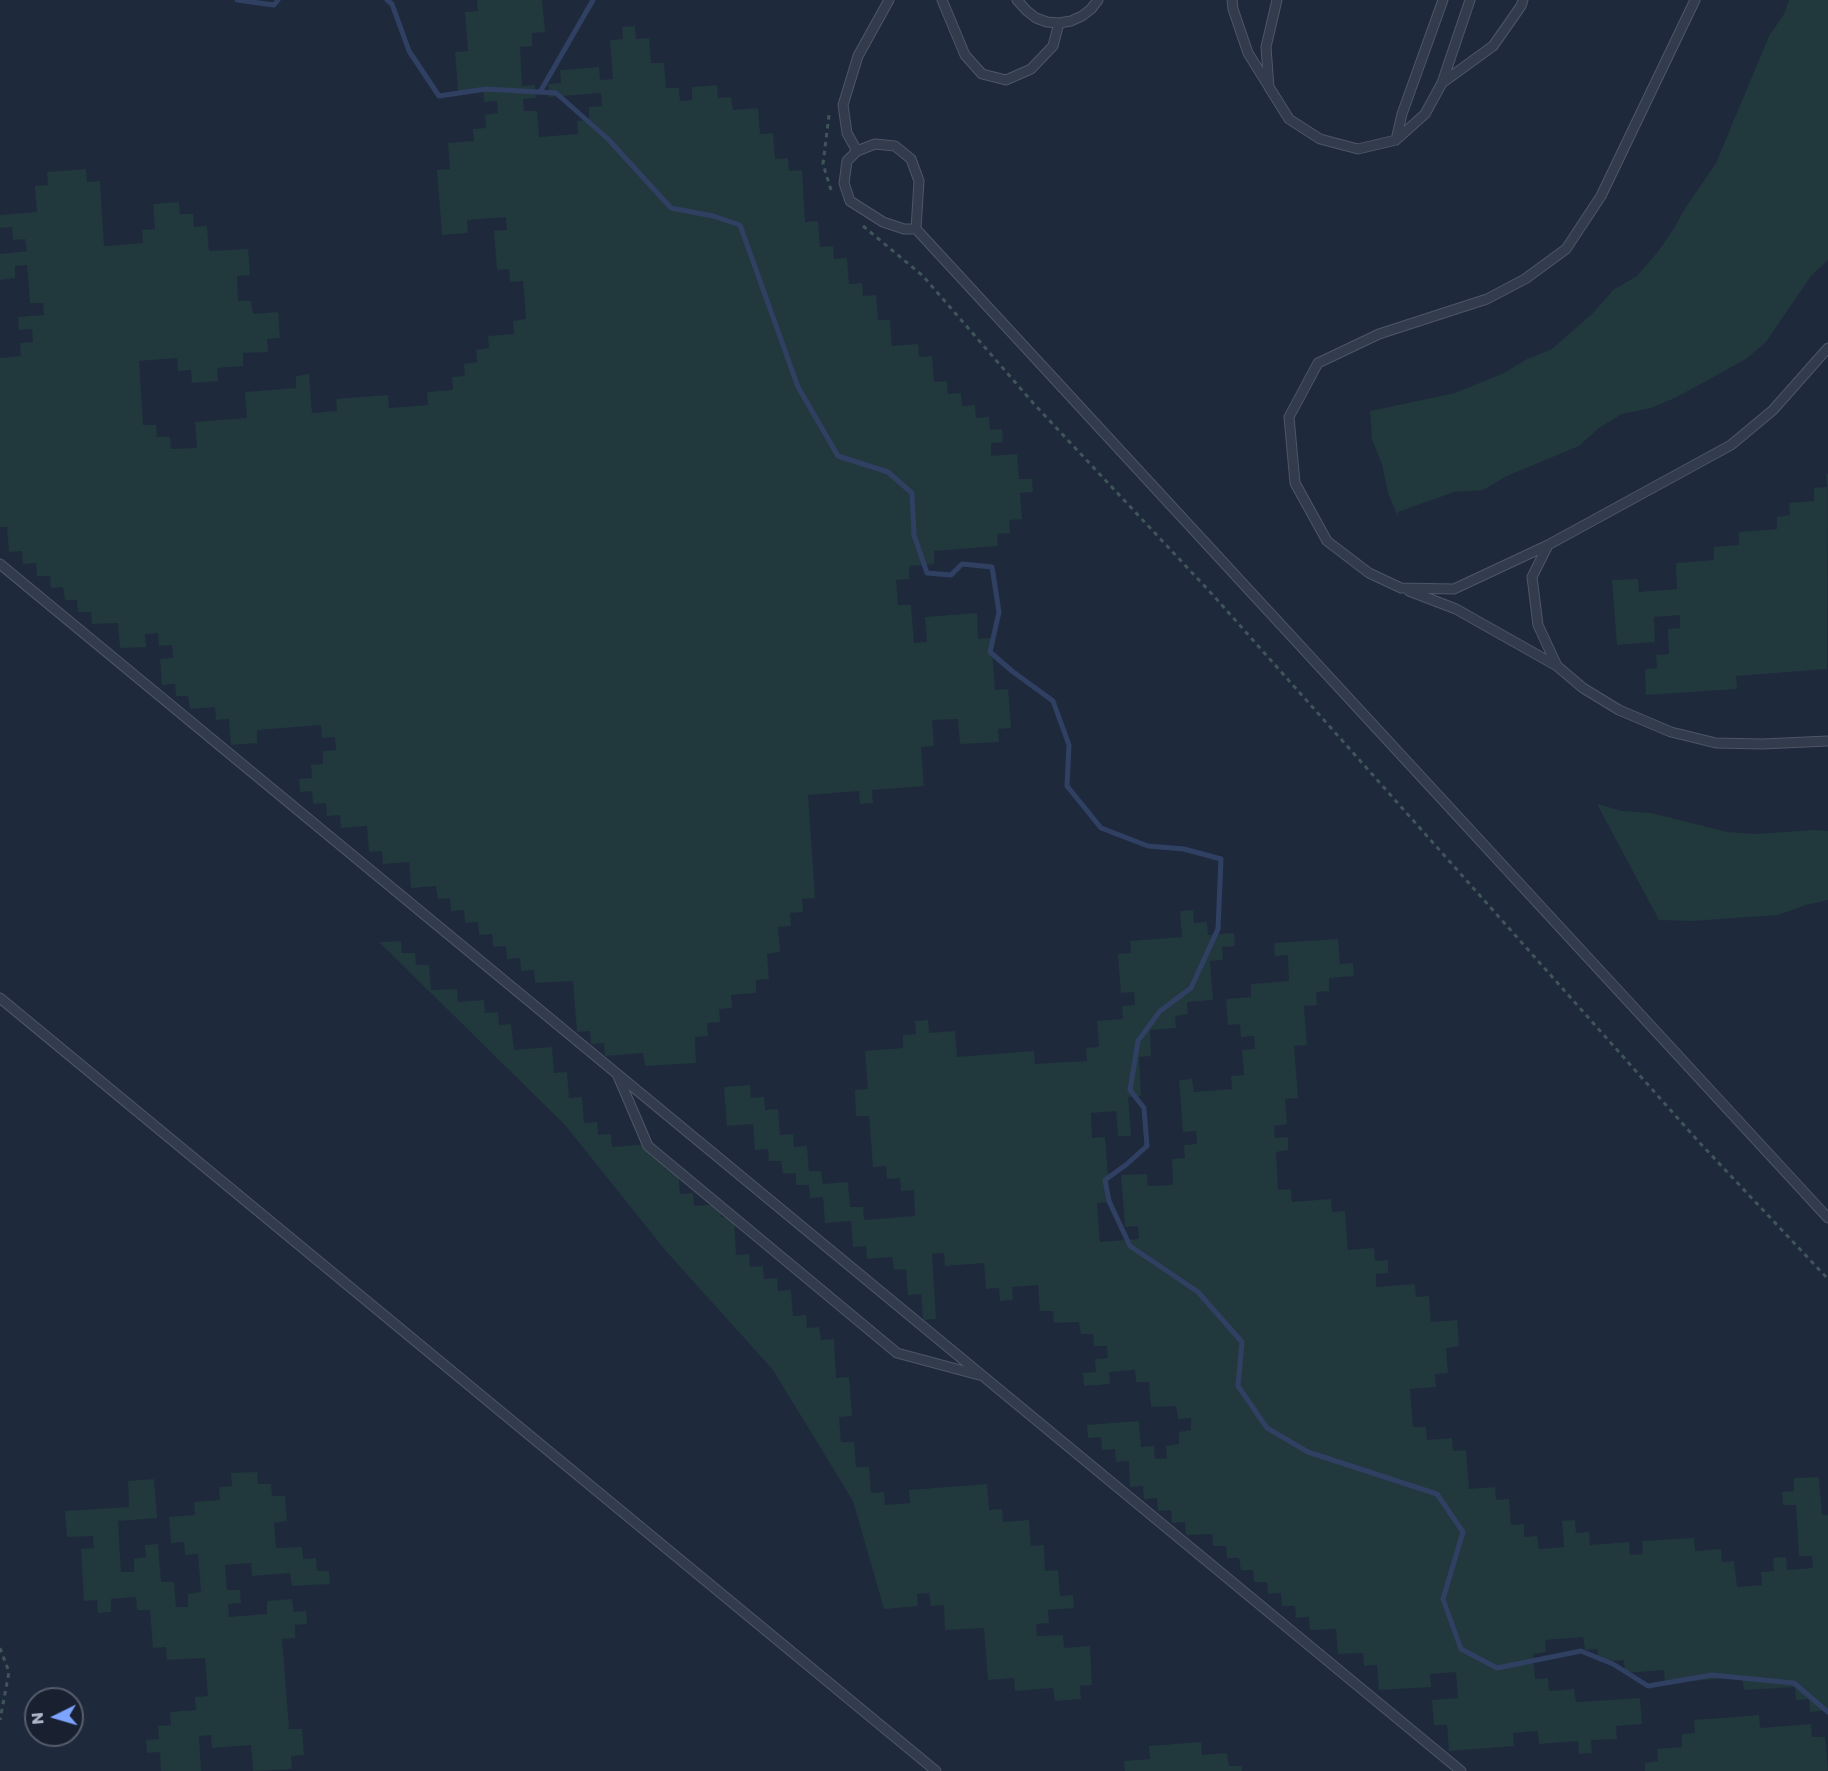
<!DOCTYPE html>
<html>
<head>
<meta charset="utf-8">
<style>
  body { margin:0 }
  #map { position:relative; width:1828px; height:1771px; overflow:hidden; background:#1f293c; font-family:Poppins,sans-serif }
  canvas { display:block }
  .north { position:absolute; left:24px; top:1687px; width:60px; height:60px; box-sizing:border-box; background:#192131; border:2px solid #555d6d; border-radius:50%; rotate:265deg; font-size:16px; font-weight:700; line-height:24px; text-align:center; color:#aeb6c8 }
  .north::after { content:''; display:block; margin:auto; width:21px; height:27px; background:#7da4ff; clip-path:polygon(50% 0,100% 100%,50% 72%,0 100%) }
</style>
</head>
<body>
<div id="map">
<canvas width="1828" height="1771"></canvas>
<div class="north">N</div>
</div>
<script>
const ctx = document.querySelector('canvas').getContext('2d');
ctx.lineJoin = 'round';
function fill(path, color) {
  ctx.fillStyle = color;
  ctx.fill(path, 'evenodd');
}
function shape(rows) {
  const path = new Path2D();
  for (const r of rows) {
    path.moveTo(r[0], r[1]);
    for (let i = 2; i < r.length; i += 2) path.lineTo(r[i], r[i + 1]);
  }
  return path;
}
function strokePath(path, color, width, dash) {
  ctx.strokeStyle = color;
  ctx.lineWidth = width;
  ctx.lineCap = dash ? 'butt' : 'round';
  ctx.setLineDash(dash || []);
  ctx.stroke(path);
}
const green = shape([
  [477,0,542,0,545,32,532,33,532,46,520,47,522,86,535,85,536,98,523,99,524,111,537,111,539,137,578,134,577,121,589,120,589,107,602,106,601,93,549,97,548,84,561,83,560,70,599,67,600,80,613,79,610,40,623,39,622,27,635,26,636,39,649,38,651,63,664,63,666,88,679,88,680,101,692,100,692,87,717,85,718,98,731,97,733,110,758,108,760,134,773,133,775,159,788,158,789,171,802,170,805,222,818,221,820,247,833,246,834,259,847,258,849,284,862,283,863,296,876,295,878,320,890,320,892,346,918,344,919,357,932,356,934,382,947,381,948,394,961,393,962,406,975,405,976,418,989,417,990,430,1002,429,1003,442,991,443,991,456,1017,454,1019,479,1032,479,1033,492,1020,493,1022,519,1009,520,1010,533,997,534,998,546,934,551,934,564,909,566,909,579,896,580,898,605,911,605,914,643,927,642,925,617,977,613,978,639,991,638,995,690,1008,689,1011,728,998,729,999,742,960,744,958,719,932,720,934,746,921,747,924,786,872,790,873,803,860,804,859,791,808,795,815,898,802,899,803,912,790,913,791,926,778,927,780,952,767,954,769,979,756,980,756,993,731,995,732,1008,719,1009,720,1022,707,1023,708,1036,695,1037,696,1063,645,1066,643,1053,605,1056,604,1043,591,1044,590,1031,577,1032,573,981,535,983,534,970,521,971,520,958,507,959,506,946,493,947,492,934,479,935,478,922,465,923,464,910,451,911,450,898,438,899,436,886,411,888,409,862,383,864,382,851,369,852,367,826,341,828,340,815,327,816,326,803,313,804,312,791,300,792,299,779,312,778,311,765,323,764,323,751,336,750,335,737,322,738,321,725,257,730,257,743,231,745,229,719,216,720,215,707,190,709,188,696,176,696,175,684,162,685,160,659,173,658,172,645,159,646,158,633,145,634,146,647,120,648,118,623,92,624,91,612,78,612,77,600,65,600,63,587,51,588,50,576,37,576,36,563,23,564,22,551,9,552,7,527,0,527,0,358,21,356,20,343,33,342,32,329,19,330,18,317,44,315,43,303,30,303,27,265,15,266,15,278,0,280,0,254,27,251,25,239,13,240,12,227,0,228,0,215,37,212,35,186,48,185,47,172,86,169,87,182,100,181,104,246,143,243,142,230,155,229,153,204,179,202,180,214,193,214,194,227,207,226,209,251,248,249,250,275,237,276,238,301,251,301,253,314,278,312,280,338,267,339,268,352,243,353,243,366,217,368,218,381,192,383,191,370,178,371,177,358,139,361,143,425,156,425,157,437,170,437,171,449,197,448,195,422,247,418,245,392,296,388,296,376,309,374,312,413,337,411,336,399,388,395,389,408,428,405,427,392,453,390,452,377,465,376,464,364,477,362,476,350,489,348,488,336,514,334,513,321,526,319,523,281,510,282,509,269,497,270,494,231,507,230,506,217,467,220,468,233,442,235,437,170,450,169,448,143,474,141,473,129,486,128,485,115,498,113,497,101,484,102,483,89,458,91,455,52,468,51,465,12,478,11],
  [1789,0,1828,0,1828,260,1811,276,1766,342,1746,359,1675,398,1651,408,1622,414,1599,428,1579,446,1507,476,1483,490,1454,492,1398,512,1398,517,1388,493,1382,464,1372,440,1370,411,1455,393,1504,373,1527,359,1552,349,1594,312,1613,290,1637,276,1656,254,1671,233,1686,207,1716,163,1769,36,1784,14],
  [1826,474,1828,474,1827,669,1736,676,1737,689,1646,695,1645,669,1657,668,1656,655,1669,654,1668,629,1680,628,1680,615,1654,617,1655,642,1617,645,1612,580,1638,579,1639,592,1677,589,1676,563,1714,560,1714,547,1739,545,1739,532,1777,529,1777,517,1790,515,1789,503,1814,501,1814,488,1827,487],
  [1597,804,1622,811,1651,813,1727,832,1756,834,1813,830,1828,831,1828,900,1806,905,1778,915,1692,921,1659,920],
  [1193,910,1194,923,1207,922,1208,935,1234,933,1235,946,1222,947,1223,960,1210,961,1213,1000,1187,1002,1188,1014,1175,1016,1176,1028,1150,1030,1151,1056,1139,1057,1141,1096,1128,1097,1131,1136,1118,1136,1116,1111,1091,1113,1092,1138,1105,1137,1110,1202,1097,1203,1100,1242,1139,1239,1138,1226,1125,1227,1121,1175,1147,1174,1148,1186,1173,1185,1172,1159,1185,1158,1184,1145,1197,1144,1196,1131,1183,1132,1179,1080,1192,1079,1194,1092,1232,1089,1231,1076,1244,1075,1242,1050,1255,1049,1254,1036,1241,1037,1240,1024,1228,1025,1226,999,1251,997,1251,984,1289,981,1288,955,1275,956,1274,943,1338,939,1340,964,1353,963,1354,976,1329,978,1329,991,1316,992,1317,1005,1304,1006,1307,1045,1294,1046,1298,1098,1285,1099,1287,1124,1274,1126,1275,1138,1288,1137,1288,1150,1276,1152,1278,1190,1291,1189,1292,1202,1331,1199,1332,1212,1345,1211,1348,1250,1374,1248,1375,1261,1388,1260,1388,1273,1376,1274,1376,1287,1415,1284,1416,1297,1429,1296,1431,1322,1457,1320,1459,1346,1446,1348,1448,1373,1435,1374,1436,1387,1410,1389,1413,1427,1426,1427,1427,1440,1452,1438,1453,1451,1466,1450,1469,1489,1495,1487,1496,1500,1509,1499,1511,1525,1524,1524,1524,1537,1537,1536,1539,1549,1564,1547,1562,1521,1575,1520,1576,1533,1589,1532,1590,1545,1629,1542,1630,1555,1643,1554,1642,1541,1694,1538,1695,1551,1721,1549,1722,1562,1734,1561,1737,1587,1762,1585,1761,1572,1774,1571,1773,1558,1786,1557,1787,1570,1813,1568,1812,1556,1799,1556,1796,1505,1783,1505,1782,1492,1794,1491,1794,1478,1819,1477,1822,1515,1828,1515,1828,1710,1810,1712,1809,1699,1796,1700,1795,1687,1744,1690,1742,1677,1665,1683,1664,1670,1625,1673,1624,1660,1599,1662,1597,1649,1585,1650,1583,1637,1545,1640,1546,1652,1533,1654,1535,1679,1548,1678,1549,1691,1574,1689,1576,1702,1640,1698,1642,1724,1616,1726,1617,1739,1591,1740,1592,1753,1579,1754,1578,1741,1539,1744,1538,1731,1513,1733,1514,1746,1449,1751,1447,1725,1434,1725,1432,1700,1458,1698,1456,1672,1430,1674,1431,1687,1379,1690,1377,1665,1364,1666,1363,1653,1338,1654,1336,1629,1310,1630,1309,1617,1296,1618,1295,1606,1282,1606,1281,1593,1268,1594,1267,1582,1254,1582,1253,1570,1241,1570,1239,1558,1227,1558,1226,1546,1213,1546,1212,1534,1186,1535,1185,1522,1172,1523,1171,1510,1158,1511,1157,1498,1144,1499,1143,1486,1130,1487,1129,1461,1116,1462,1115,1449,1102,1450,1101,1437,1088,1438,1087,1425,1139,1421,1141,1447,1154,1446,1155,1459,1167,1458,1166,1446,1179,1444,1179,1432,1191,1430,1191,1418,1178,1419,1176,1406,1151,1407,1149,1382,1136,1382,1135,1370,1109,1372,1110,1384,1084,1386,1083,1373,1096,1372,1095,1359,1108,1358,1107,1346,1094,1346,1093,1334,1081,1334,1079,1322,1054,1323,1053,1311,1040,1311,1038,1285,1012,1287,1013,1300,1000,1301,999,1288,986,1289,984,1263,945,1266,944,1253,932,1254,936,1319,923,1320,921,1294,908,1295,906,1269,894,1270,892,1257,867,1259,866,1246,853,1247,851,1221,825,1223,823,1197,810,1198,809,1185,796,1185,796,1173,783,1174,781,1161,769,1161,768,1149,755,1150,753,1124,727,1126,724,1087,750,1085,751,1098,764,1097,765,1110,778,1109,780,1135,793,1134,794,1147,807,1146,809,1171,821,1171,823,1184,848,1182,850,1207,863,1207,864,1220,915,1216,914,1190,901,1191,900,1178,887,1179,886,1166,873,1167,869,1116,856,1116,855,1090,868,1089,865,1051,903,1048,903,1035,916,1034,915,1021,928,1020,929,1033,955,1031,957,1057,1034,1051,1035,1064,1087,1061,1086,1048,1099,1047,1097,1021,1123,1019,1122,1006,1135,1005,1134,992,1121,993,1118,954,1131,953,1130,941,1182,937,1180,911],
  [401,941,402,953,415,953,416,965,429,965,431,990,457,989,458,1002,484,1000,485,1013,498,1012,499,1025,511,1024,514,1050,552,1047,554,1073,567,1072,569,1098,582,1097,584,1123,597,1122,598,1135,611,1134,612,1147,650,1144,651,1157,664,1156,665,1169,678,1168,680,1194,693,1193,694,1206,720,1204,721,1217,734,1216,736,1255,749,1254,750,1267,763,1266,764,1279,777,1278,778,1291,791,1290,793,1316,806,1315,807,1328,819,1327,821,1340,834,1339,836,1378,849,1377,852,1416,839,1417,841,1442,854,1442,856,1467,869,1467,871,1493,884,1492,885,1505,910,1503,909,1490,987,1484,989,1510,1002,1509,1003,1522,1029,1520,1031,1546,1044,1545,1045,1571,1058,1570,1060,1596,1073,1595,1074,1608,1048,1610,1049,1623,1036,1624,1037,1636,1063,1635,1064,1648,1090,1646,1092,1685,1080,1686,1081,1699,1055,1701,1053,1688,1015,1691,1014,1678,988,1680,984,1628,945,1630,944,1605,931,1606,929,1593,917,1594,918,1606,884,1609,853,1501,773,1370,665,1250,565,1125,379,942],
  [257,1472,258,1484,271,1484,272,1496,285,1496,287,1521,274,1523,276,1548,302,1547,303,1559,316,1558,317,1571,329,1571,330,1584,292,1586,290,1573,252,1576,251,1563,225,1565,227,1590,240,1590,241,1603,228,1604,229,1617,267,1614,267,1601,292,1599,294,1612,306,1611,307,1624,295,1625,295,1638,282,1639,289,1729,302,1729,304,1755,291,1756,292,1769,253,1771,251,1745,212,1748,211,1735,199,1736,201,1771,161,1771,160,1752,147,1753,146,1740,159,1739,158,1726,171,1725,170,1712,196,1710,195,1697,208,1696,205,1658,167,1660,166,1647,153,1648,150,1610,137,1610,136,1597,111,1599,111,1612,98,1613,97,1600,84,1601,81,1549,94,1548,93,1536,67,1537,65,1511,129,1507,128,1481,154,1479,157,1518,118,1521,121,1572,134,1572,134,1559,146,1557,145,1545,158,1544,161,1582,174,1582,176,1607,188,1607,188,1594,201,1592,198,1554,185,1555,184,1542,171,1543,169,1517,195,1515,194,1502,220,1500,219,1487,232,1486,231,1473],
  [1759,1715,1760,1728,1811,1724,1812,1737,1825,1737,1828,1771,1645,1771,1645,1763,1658,1761,1657,1749,1682,1747,1682,1734,1695,1733,1694,1720],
  [1201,1742,1202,1755,1227,1753,1229,1766,1242,1766,1242,1771,1125,1771,1124,1761,1150,1759,1149,1746]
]);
const stream = shape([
  [237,0,274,5,278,0],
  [387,0,392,4,409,51,439,96,486,89,556,93,608,139,671,208,713,216,740,225,798,387,838,456,888,472,912,493,914,535,927,573,951,575,962,564,992,567,999,612,990,652,1012,671,1053,701,1069,745,1067,786,1101,828,1148,846,1184,849,1221,859,1218,929,1191,988,1160,1011,1138,1041,1130,1090,1144,1108,1147,1146,1127,1164,1105,1180,1109,1201,1130,1246,1198,1292,1242,1342,1238,1386,1267,1428,1308,1452,1437,1494,1463,1532,1443,1599,1461,1649,1497,1668,1581,1651,1613,1664,1648,1686,1712,1675,1794,1683,1828,1712],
  [540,92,593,0]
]);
const path = shape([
  [831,190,823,164,829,115,832,113],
  [863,226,923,276,1034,404,1212,594,1698,1141,1828,1279],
  [0,1648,9,1672,0,1720]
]);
const service = shape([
  [942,0,965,55,982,74,1006,80,1031,69,1053,46,1059,23],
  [1017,0,1027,11,1036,18,1047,22,1059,23,1071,21,1082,16,1091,9,1098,0],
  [1232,0,1233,9,1248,53,1268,85],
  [1277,0,1266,47,1269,87,1289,119,1320,139,1358,149,1396,140,1425,114,1442,83,1470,0],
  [1695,0,1601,196,1566,249,1525,279,1487,299,1379,334,1318,363,1289,417,1295,483,1327,541,1369,573,1401,588,1454,589,1548,545,1731,445,1773,410,1828,348],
  [1442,83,1493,46,1521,6,1523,0],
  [1396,140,1402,114,1443,0],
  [857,151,847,133,843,105,858,56,889,0],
  [916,229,904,229,883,222,850,201,844,183,847,161,857,151,875,144,895,146,911,159,919,181,916,229,1828,1218],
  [0,564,1461,1771],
  [1409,591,1456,609,1557,666,1538,625,1532,577,1548,545],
  [1557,666,1583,688,1619,710,1671,732,1716,743,1762,744,1828,741],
  [0,998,936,1771],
  [618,1076,648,1146,897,1353,979,1375]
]);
fill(green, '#21383d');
strokePath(stream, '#304063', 5);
strokePath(service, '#4e5667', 11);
strokePath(path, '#3f555a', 3, [4.5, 4.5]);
strokePath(service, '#333c4c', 9);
</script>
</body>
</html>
